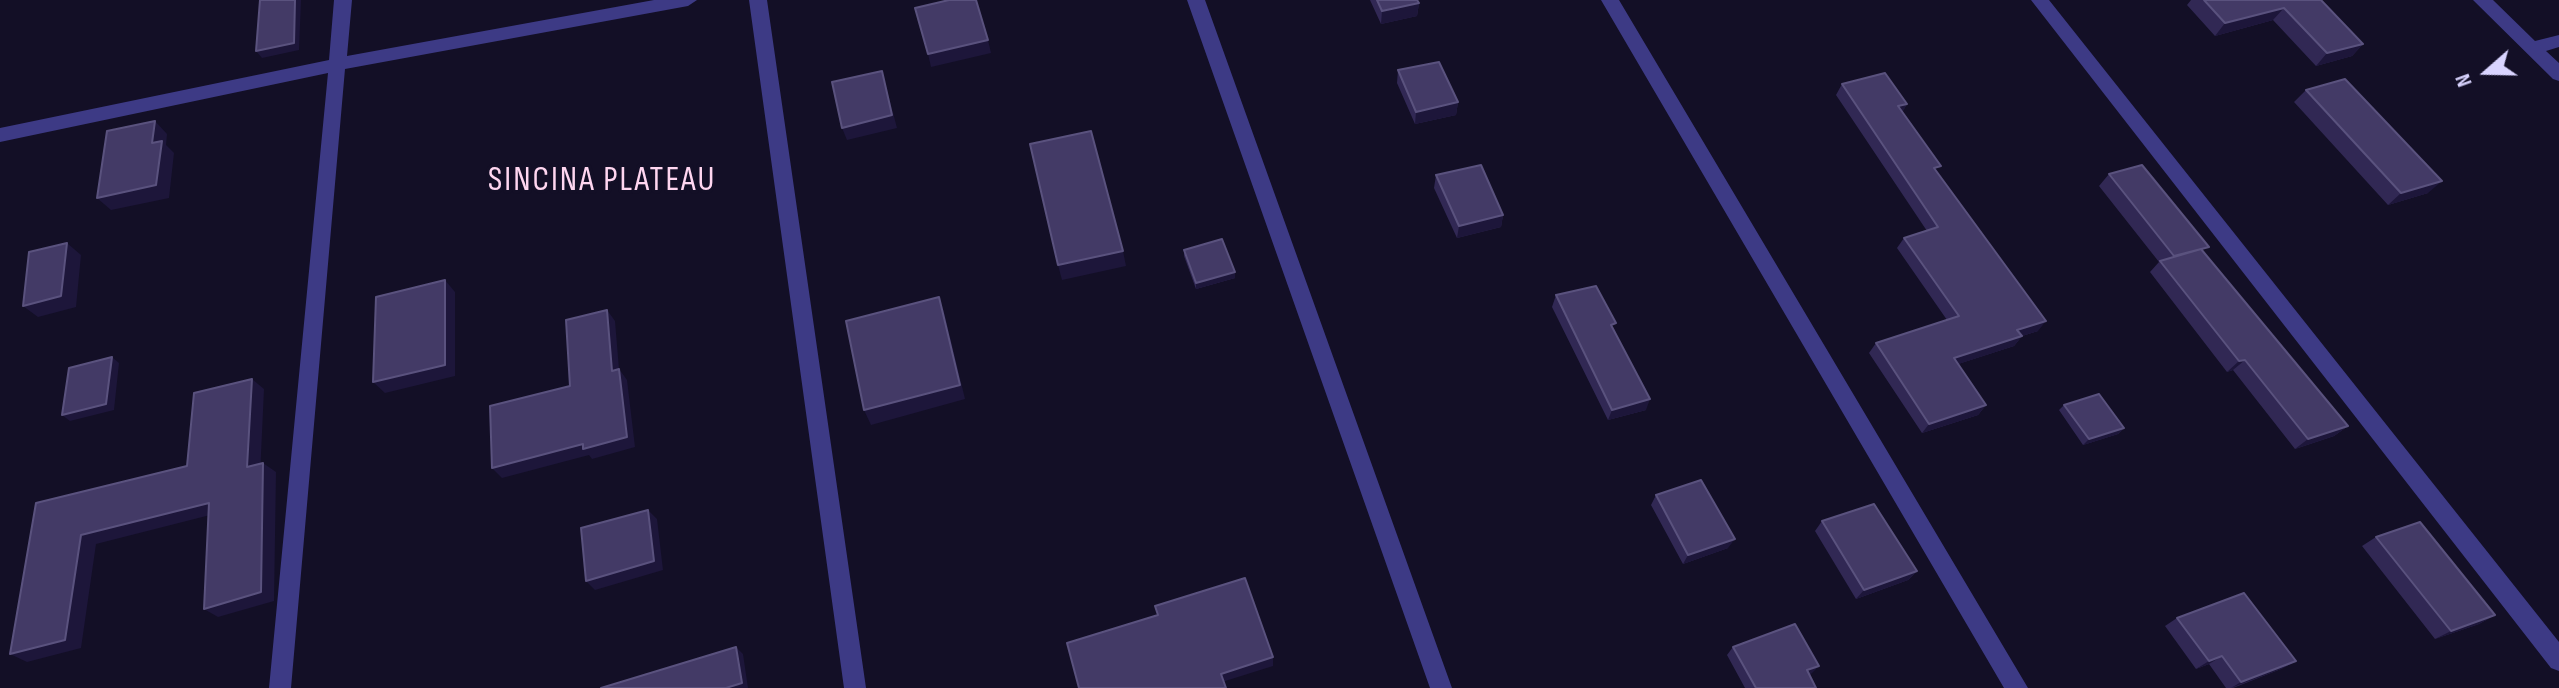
<!DOCTYPE html>
<html>
<head>
<meta charset="utf-8">
<style>
  body { margin:0 }
  #map { position:relative; width:2559px; height:688px; overflow:hidden; background:#130f26; font-family:"Sofia Sans Condensed",sans-serif }
  canvas { display:block }
  .north { position:absolute; left:2447px; top:32px; width:80px; height:80px; -webkit-text-stroke:6px #130f26; paint-order:stroke; rotate:250deg; font-size:22px; font-weight:700; line-height:32px; text-align:center; color:#d9d4ff }
  .north::after { content:''; display:block; margin:auto; width:28px; height:36px; background:#d9d4ff; clip-path:polygon(50% 0,100% 100%,50% 72%,0 100%) }
</style>
</head>
<body>
<div id="map">
<canvas width="2559" height="688"></canvas>
<div class="north">N</div>
</div>
<script>
const ctx = document.querySelector('canvas').getContext('2d');
ctx.lineJoin = 'round';
function shape(rows) {
  const path = new Path2D();
  for (const r of rows) {
    path.moveTo(r[0], r[1]);
    for (let i = 2; i < r.length; i += 2) path.lineTo(r[i], r[i + 1]);
  }
  return path;
}
function fill(path, color) {
  ctx.fillStyle = color;
  ctx.fill(path, 'evenodd');
}
function strokePath(path, color, width, dash) {
  ctx.strokeStyle = color;
  ctx.lineWidth = width;
  ctx.lineCap = dash ? 'butt' : 'round';
  ctx.setLineDash(dash || []);
  ctx.stroke(path);
}
function drawText(font, color, halo, rows, align = 'center') {
  ctx.font = font + ' "Sofia Sans Condensed",sans-serif';
  ctx.lineWidth = 7;
  ctx.setLineDash([]);
  ctx.textBaseline = 'middle';
  ctx.strokeStyle = halo;
  ctx.fillStyle = color;
  for (const [text, x, y, turn = 0] of rows) {
    ctx.save();
    ctx.translate(x, y);
    ctx.rotate((+turn || 0) * Math.PI / 180);
    ctx.textAlign = isNaN(turn) ? turn : align;
    if (halo) ctx.strokeText(text, 0, 0);
    ctx.fillText(text, 0, 0);
    ctx.restore();
  }
}
const minor = shape([
  [334,0,352,0,347,56,654,0,697,0,688,6,345,69,291,688,269,688,328,73,0,142,0,128,329,60,334,0],
  [749,0,767,0,866,688,844,688,749,0],
  [1187,0,1205,0,1452,688,1430,688,1187,0],
  [1601,0,1619,0,2028,688,2004,688,1601,0],
  [2031,0,2049,0,2559,642,2559,671,2551,668,2031,0],
  [2473,0,2493,0,2535,41,2559,35,2559,47,2546,51,2559,63,2559,81,2553,79,2473,0]
]);
const wall = shape([
  [1370,0,1417,0,1419,3,1417,16,1381,24],
  [2191,0,2321,0,2363,44,2352,56,2316,66,2273,20,2215,36,2187,5],
  [1398,70,1458,102,1456,115,1415,124,1397,83],
  [1842,84,1907,104,1902,112,1937,172,2038,331,2022,336,2014,346,1958,364,1986,405,1978,415,1922,433,1869,353,1876,343,1947,320,1897,248,1904,238,1927,231,1836,95],
  [2306,90,2428,193,2388,205,2294,102],
  [2109,174,2204,252,2348,426,2334,436,2295,449,2233,370,2227,372,2150,272,2159,262,2099,186],
  [1436,175,1503,215,1501,227,1457,238,1434,188],
  [1184,250,1235,272,1235,278,1196,289,1184,256],
  [1556,295,1614,329,1646,410,1608,420,1552,307],
  [2064,405,2124,428,2118,434,2083,445,2059,410],
  [1656,495,1728,548,1683,564,1651,505],
  [1822,521,1917,571,1908,580,1856,599,1815,531],
  [2376,537,2495,615,2479,624,2435,639,2362,546],
  [2177,618,2296,661,2281,669,2233,688,2226,688,2209,664,2196,669,2165,626],
  [1733,647,1811,674,1809,675,1816,688,1745,688,1727,655]
]);
const shadedWall = shape([
  [295,0,301,0,299,50,262,58,256,51],
  [1419,3,1417,16,1381,24,1382,11],
  [2284,8,2273,20,2215,36,2225,23],
  [988,40,991,53,931,67,928,54],
  [2363,44,2352,56,2316,66,2327,53],
  [882,71,897,128,847,140,842,128],
  [1458,102,1456,115,1415,124,1416,112],
  [1907,104,1901,115,1898,106],
  [155,121,167,134,166,145,174,153,169,198,111,210,97,198,152,143],
  [2442,181,2428,193,2388,205,2401,193],
  [1503,215,1501,227,1457,238,1459,226],
  [67,243,81,255,76,307,38,317,23,306],
  [1123,251,1126,266,1062,280,1058,265],
  [1235,272,1235,278,1196,289,1196,283],
  [445,280,455,292,455,376,385,393,373,382],
  [939,297,944,312,965,399,871,425,864,410],
  [607,310,615,321,619,369,627,380,635,447,592,459,589,455,502,478,492,468,612,371],
  [2046,321,2038,331,2009,340,2017,330],
  [2022,336,2014,346,1946,368,1954,358],
  [112,357,119,363,114,410,70,421,62,415],
  [2245,360,2233,370,2227,372,2239,361],
  [252,379,264,389,260,476,247,467],
  [1650,399,1646,410,1608,420,1612,410],
  [1986,405,1978,415,1922,433,1929,424],
  [2348,426,2334,436,2295,449,2308,439],
  [2124,428,2118,434,2083,445,2089,439],
  [263,463,276,472,274,601,218,617,204,609],
  [209,503,222,512,96,544,81,648,27,662,10,654,81,535],
  [648,510,657,519,663,570,595,590,586,581],
  [1735,539,1728,548,1683,564,1688,555],
  [1917,571,1908,580,1856,599,1864,590],
  [2495,615,2479,624,2435,639,2451,631],
  [736,647,743,654,748,688,726,688],
  [2222,656,2209,664,2196,669,2209,661],
  [1273,657,1273,666,1222,682,1221,674],
  [2296,661,2281,669,2231,688,2241,682],
  [1819,666,1811,674,1800,678,1807,670]
]);
const building = shape([
  [260,0,295,0,294,43,256,51,260,0],
  [949,0,976,0,988,40,928,54,915,8,949,0],
  [1377,0,1417,0,1419,3,1382,11,1377,0],
  [2204,0,2321,0,2363,44,2327,53,2284,8,2225,23,2204,0],
  [1439,62,1458,102,1416,112,1398,70,1439,62],
  [882,71,892,115,842,128,832,82,882,71],
  [1885,73,1907,104,1898,106,1941,166,1934,168,2046,321,2017,330,2022,336,1954,358,1986,405,1929,424,1876,343,1959,316,1904,238,1938,227,1842,84,1885,73],
  [2345,79,2442,181,2401,193,2306,90,2345,79],
  [155,121,152,143,162,141,156,185,97,198,107,131,155,121],
  [1091,131,1123,251,1058,265,1030,144,1091,131],
  [1481,165,1503,215,1459,226,1436,175,1481,165],
  [2142,165,2209,247,2174,256,2109,174,2142,165],
  [1222,239,1235,272,1196,283,1184,250,1222,239],
  [67,243,61,296,23,306,29,252,67,243],
  [2201,249,2348,426,2308,439,2245,360,2239,361,2160,261,2201,249],
  [445,280,445,365,373,382,376,297,445,280],
  [1596,286,1616,323,1611,325,1650,399,1612,410,1556,295,1596,286],
  [939,297,960,385,864,410,846,321,939,297],
  [607,310,612,371,619,369,627,437,583,449,583,444,492,468,490,406,570,386,566,320,607,310],
  [112,357,106,404,62,415,69,368,112,357],
  [252,379,247,467,263,463,261,592,204,609,209,503,81,535,65,640,10,654,36,503,187,466,194,393,252,379],
  [2099,394,2124,428,2089,439,2064,405,2099,394],
  [1701,480,1735,539,1688,555,1656,495,1701,480],
  [1874,504,1917,571,1864,590,1822,521,1874,504],
  [648,510,654,561,586,581,581,528,648,510],
  [2420,522,2495,615,2451,631,2376,537,2420,522],
  [1245,578,1273,657,1221,674,1226,688,1079,688,1067,643,1158,615,1155,606,1245,578],
  [2244,593,2296,661,2241,682,2222,656,2209,661,2177,618,2244,593],
  [1795,624,1819,666,1807,670,1816,688,1756,688,1733,647,1795,624],
  [736,647,742,683,726,688,601,688,736,647]
]);
const quarterNames = [
  ["SINCINA PLATEAU",602,181]
];
fill(minor, '#3d3a85');
fill(wall, '#312854');
fill(shadedWall, '#1d163a');
fill(building, '#433a66');
strokePath(building, '#5a527e', 2);
ctx.letterSpacing = '2px';
drawText('34px', '#ffd6f0', '#130f26', quarterNames);
ctx.letterSpacing = '0px';
</script>
</body>
</html>
